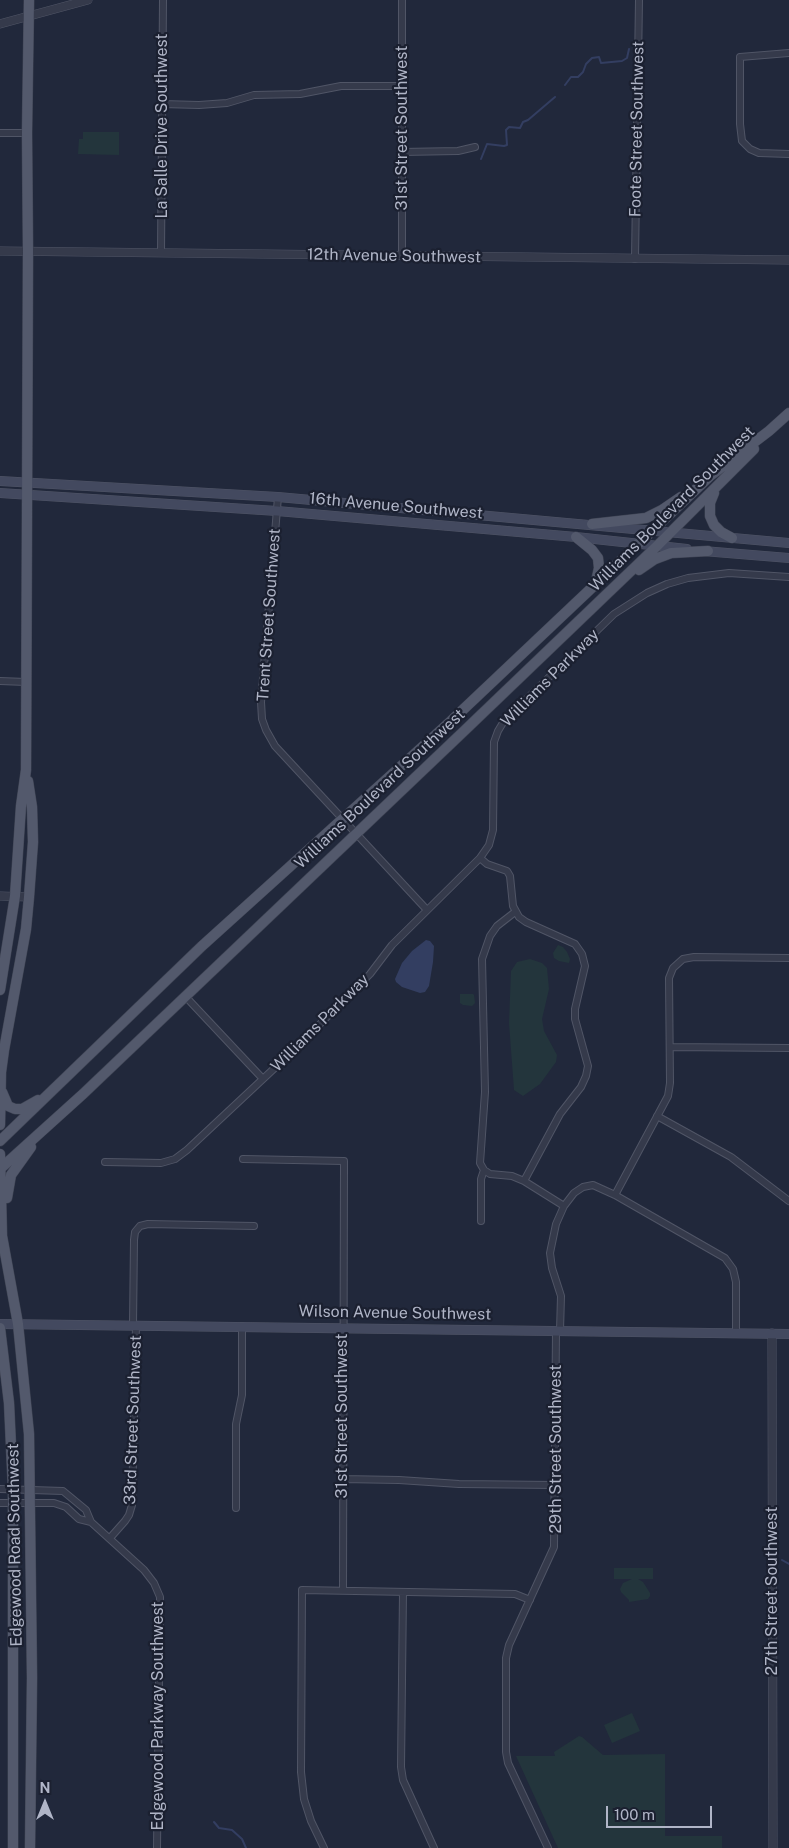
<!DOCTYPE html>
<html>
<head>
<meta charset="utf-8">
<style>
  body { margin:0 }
  #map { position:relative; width:789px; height:1848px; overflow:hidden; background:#21283b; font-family:"Public Sans",sans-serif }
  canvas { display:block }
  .north { position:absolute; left:20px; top:1778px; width:50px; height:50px; -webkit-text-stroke:4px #1b2030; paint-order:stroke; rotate:0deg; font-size:14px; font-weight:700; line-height:20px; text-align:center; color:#b0b5c7 }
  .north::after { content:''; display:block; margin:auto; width:18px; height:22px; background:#b0b5c7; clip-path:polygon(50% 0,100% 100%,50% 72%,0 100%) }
  .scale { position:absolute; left:606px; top:1806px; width:106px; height:22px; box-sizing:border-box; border:2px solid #b0b5c7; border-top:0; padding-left:6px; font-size:15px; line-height:18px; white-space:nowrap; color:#b0b5c7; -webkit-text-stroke:4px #1b2030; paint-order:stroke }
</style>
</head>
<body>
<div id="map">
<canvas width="789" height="1848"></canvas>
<div class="north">N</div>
<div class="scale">100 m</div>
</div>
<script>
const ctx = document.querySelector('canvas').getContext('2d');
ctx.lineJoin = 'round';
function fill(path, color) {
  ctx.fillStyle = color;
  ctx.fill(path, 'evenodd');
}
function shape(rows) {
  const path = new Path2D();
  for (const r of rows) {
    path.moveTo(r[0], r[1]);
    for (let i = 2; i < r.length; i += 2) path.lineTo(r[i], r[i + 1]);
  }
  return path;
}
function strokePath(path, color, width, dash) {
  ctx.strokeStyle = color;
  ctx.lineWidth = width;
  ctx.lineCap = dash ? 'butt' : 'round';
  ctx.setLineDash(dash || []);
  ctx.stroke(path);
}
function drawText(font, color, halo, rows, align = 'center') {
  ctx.font = font + ' "Public Sans",sans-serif';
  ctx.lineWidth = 4.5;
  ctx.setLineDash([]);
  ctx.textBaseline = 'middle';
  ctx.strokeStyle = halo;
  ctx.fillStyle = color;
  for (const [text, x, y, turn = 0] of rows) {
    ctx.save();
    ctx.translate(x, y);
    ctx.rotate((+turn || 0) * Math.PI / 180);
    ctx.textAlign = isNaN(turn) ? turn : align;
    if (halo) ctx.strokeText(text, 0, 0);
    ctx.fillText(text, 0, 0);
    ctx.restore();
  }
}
const green = shape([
  [83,132,119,132,119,155,78,154,79,139,83,139],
  [558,945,563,947,567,952,570,959,569,963,559,961,554,958,553,953],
  [530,959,542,963,547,968,549,989,542,1019,544,1031,557,1055,556,1062,540,1084,523,1096,514,1090,509,1023,511,971,517,962],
  [460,994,473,994,474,995,475,1003,472,1006,463,1005,460,1003],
  [614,1568,653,1568,653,1579,638,1579,643,1582,650,1593,650,1596,648,1599,629,1602,629,1600,621,1592,620,1589,623,1583,632,1579,614,1579],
  [632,1713,640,1731,612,1743,604,1725],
  [579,1736,582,1737,603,1755,665,1754,665,1836,722,1836,722,1848,558,1848,516,1756,555,1756,554,1752]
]);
const water = shape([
  [426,940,430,941,434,946,433,962,429,986,425,992,420,993,402,987,396,982,395,979,402,963,412,951]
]);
const stream = shape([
  [565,85,571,77,578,77,583,72,586,64,592,58,599,57,601,63,622,61,627,58,629,49],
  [481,159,487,144,504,146,507,145,506,130,509,127,520,128,523,122,528,120,555,97],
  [782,1560,789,1564],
  [214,1822,219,1828,232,1830,242,1839,246,1848]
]);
const minor = shape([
  [789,53,740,57,740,124,742,141,750,149,759,153,789,154],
  [162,104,199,105,227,103,254,95,300,94,341,86,402,86],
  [0,133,27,133],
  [401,152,458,151,475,147],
  [161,253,163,0],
  [402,256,402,0],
  [635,259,639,0],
  [278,497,261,702,262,719,266,730,275,746,427,910],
  [0,681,26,682],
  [480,858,487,864,507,871,510,876,513,906,519,917,526,922,575,944,582,954,585,966,575,1009,575,1019,588,1066,586,1076,581,1087,560,1114,524,1181],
  [515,912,497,926,490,936,482,959,485,1092,480,1163,484,1170,490,1174,512,1176,524,1181,564,1206],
  [185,996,263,1079],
  [670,1047,789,1048],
  [657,1116,731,1157,789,1201],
  [243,1159,344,1161,343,1590],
  [105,1162,161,1163,175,1159,187,1150,295,1049,370,974,392,945,480,858,489,845,493,830,494,742,498,731,504,721,614,614,647,593,667,584,688,578,729,573,789,577],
  [615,1195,725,1258,733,1269,736,1282,736,1333],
  [481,1221,481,1179,484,1170],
  [133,1325,134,1240,135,1232,140,1226,148,1224,254,1226],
  [560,1331,561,1296,552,1268,550,1253,556,1224,564,1206,574,1193,583,1187,593,1185,615,1195,668,1096,670,1083,669,978,673,968,683,959,694,957,789,958],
  [342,1479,399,1480,459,1484,555,1485],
  [0,1489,63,1491,86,1510,91,1522],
  [0,1503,54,1503,66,1507,79,1519,91,1522,144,1570,154,1583,160,1597,157,1848],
  [236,1508,236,1424,242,1395,242,1326],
  [110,1538,125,1521,129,1515,132,1505,136,1325],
  [403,1592,401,1767,403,1780,434,1848],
  [324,1848,311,1821,304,1799,301,1772,302,1590,515,1594,530,1600],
  [548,1848,508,1763,506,1752,506,1658,509,1645,554,1547,556,1331]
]);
const tertiary = shape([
  [0,24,88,0],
  [0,251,789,260],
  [0,896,29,897],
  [772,1333,773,1848]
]);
const secondary = shape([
  [0,481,278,497,789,543],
  [0,493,277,511,576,537,687,549],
  [703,551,789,558],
  [0,1324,789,1334]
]);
const primary = shape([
  [714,493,710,503,710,516,714,525,721,532,732,538],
  [592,524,646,518,662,510,681,497],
  [576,537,592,550,598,558,599,568,595,586],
  [639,570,655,559,671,553,708,551],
  [0,990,15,896,21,806,26,770,28,251,27,133,29,0],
  [2,1092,8,1106,15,1109,22,1109,38,1100],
  [0,1125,1,1072,4,1050,26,929,29,897,33,842,32,807,28,781],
  [0,1141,202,946,451,721,710,476,769,431,789,413],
  [0,1154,2,1236,18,1324,29,1434,32,1678,30,1848],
  [0,1169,83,1094,463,732,657,546,754,449],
  [7,1198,11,1175,31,1147],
  [0,1328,9,1403,13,1489,13,1848]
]);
const streetNames = [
  ["La Salle Drive Southwest",162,126,-90],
  ["31st Street Southwest",402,128,-90],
  ["Foote Street Southwest",637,129,-89],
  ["12th Avenue Southwest",394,256,1],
  ["16th Avenue Southwest",396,506,5],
  ["Williams Boulevard Southwest",672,509,-45],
  ["Trent Street Southwest",269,615,-86],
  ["Williams Parkway",550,678,-45],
  ["Williams Boulevard Southwest",380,789,-43],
  ["Williams Parkway",320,1023,-45],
  ["Wilson Avenue Southwest",395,1313,1],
  ["31st Street Southwest",342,1416,-90],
  ["33rd Street Southwest",133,1420,-88],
  ["29th Street Southwest",556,1449,-90],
  ["Edgewood Road Southwest",15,1545,-91],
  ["27th Street Southwest",772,1591,-90],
  ["Edgewood Parkway Southwest",158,1716,-90]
];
fill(green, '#23353c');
fill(water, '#333e61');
strokePath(stream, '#333e61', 2);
strokePath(minor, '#505566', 8);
strokePath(tertiary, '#505566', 9);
strokePath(secondary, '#505566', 10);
strokePath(primary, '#3f4454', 11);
strokePath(minor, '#353a4b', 6);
strokePath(tertiary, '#353a4b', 8);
strokePath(secondary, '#43495f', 9);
strokePath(primary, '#53596c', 10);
drawText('16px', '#b0b5c7', '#1b2030', streetNames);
</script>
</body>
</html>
